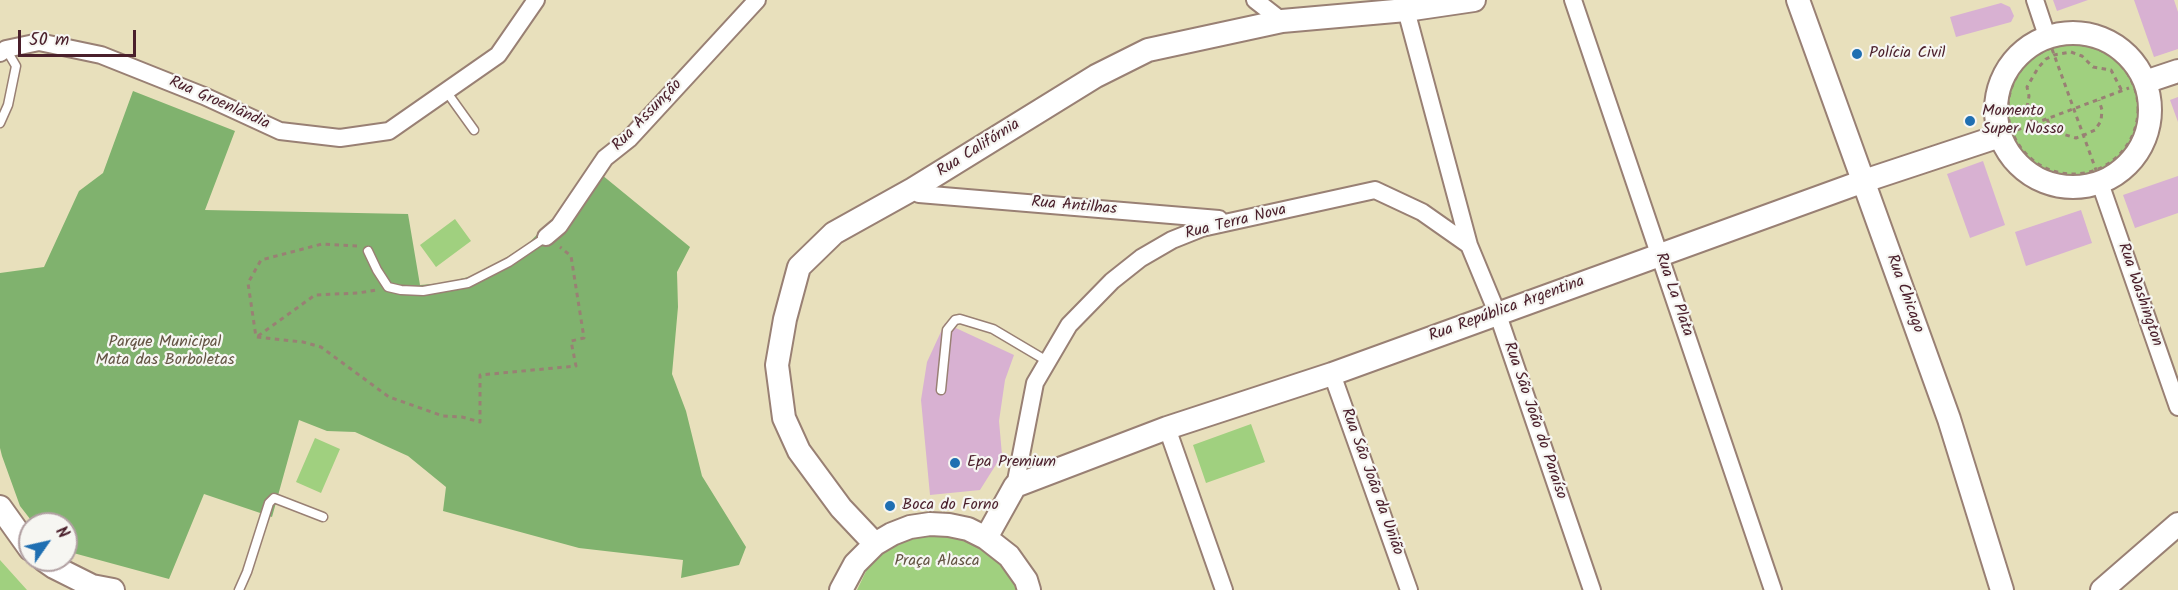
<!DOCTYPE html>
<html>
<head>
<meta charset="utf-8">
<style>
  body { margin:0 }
  #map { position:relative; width:2178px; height:590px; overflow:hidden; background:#e8e0bc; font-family:Kalam,sans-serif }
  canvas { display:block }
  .north { position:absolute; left:18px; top:512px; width:60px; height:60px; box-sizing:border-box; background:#f6f6f2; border:2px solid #b1a0a2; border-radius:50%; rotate:56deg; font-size:16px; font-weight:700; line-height:24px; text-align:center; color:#4a1f2b }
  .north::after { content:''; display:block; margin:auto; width:21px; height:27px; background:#1f6fb2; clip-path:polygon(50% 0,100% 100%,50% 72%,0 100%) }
  .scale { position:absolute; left:18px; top:30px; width:118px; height:27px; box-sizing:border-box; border:3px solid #4a1f2b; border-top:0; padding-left:8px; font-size:18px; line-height:21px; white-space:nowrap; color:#4a1f2b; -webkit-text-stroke:4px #f6f6f2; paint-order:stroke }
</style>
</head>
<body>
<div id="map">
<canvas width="2178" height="590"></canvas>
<div class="north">N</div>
<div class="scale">50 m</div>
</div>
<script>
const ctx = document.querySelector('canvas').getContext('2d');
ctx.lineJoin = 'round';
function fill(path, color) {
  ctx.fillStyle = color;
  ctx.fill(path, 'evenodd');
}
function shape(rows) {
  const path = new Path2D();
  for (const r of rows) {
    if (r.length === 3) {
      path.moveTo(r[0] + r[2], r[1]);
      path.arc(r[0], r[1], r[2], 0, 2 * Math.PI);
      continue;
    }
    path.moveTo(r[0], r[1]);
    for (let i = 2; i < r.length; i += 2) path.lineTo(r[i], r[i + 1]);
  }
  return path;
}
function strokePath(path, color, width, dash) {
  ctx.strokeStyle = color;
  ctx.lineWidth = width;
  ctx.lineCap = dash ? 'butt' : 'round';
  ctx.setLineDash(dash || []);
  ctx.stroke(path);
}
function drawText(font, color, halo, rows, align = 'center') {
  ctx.font = font + ' Kalam,sans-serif';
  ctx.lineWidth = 4.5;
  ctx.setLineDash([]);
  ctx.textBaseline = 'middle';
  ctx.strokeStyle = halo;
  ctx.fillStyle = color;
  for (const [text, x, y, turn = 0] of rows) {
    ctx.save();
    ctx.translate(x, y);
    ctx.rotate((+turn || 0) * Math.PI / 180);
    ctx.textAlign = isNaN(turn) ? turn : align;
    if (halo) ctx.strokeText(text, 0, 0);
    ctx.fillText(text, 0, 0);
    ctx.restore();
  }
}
const green = shape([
  [2074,109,69],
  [455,219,471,241,436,267,420,245],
  [1251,424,1265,462,1206,483,1193,445],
  [315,438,340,449,321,493,296,482],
  [928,535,965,538,992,555,1009,574,1017,590,857,590,869,565,889,548,904,540],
  [0,560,27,590,0,590]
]);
const forest = shape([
  [133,91,235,131,205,210,408,214,420,285,445,283,472,276,493,266,529,243,547,224,560,232,602,175,690,247,677,272,678,307,672,374,686,411,702,476,746,547,739,565,681,578,683,560,579,548,443,511,446,487,408,456,355,432,327,431,299,420,272,517,204,494,169,579,66,551,66,524,34,524,20,506,2,456,0,448,0,273,44,267,79,191,103,173]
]);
const building = shape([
  [2053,0,2088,0,2057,11],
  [2134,0,2174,0,2178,12,2178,49,2154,57],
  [2001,3,2010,7,2014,16,2011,22,1956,37,1950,17],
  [2178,97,2178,122,2170,100],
  [1983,161,2005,225,1970,238,1947,174],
  [2178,176,2178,213,2135,228,2123,195],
  [2081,210,2092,243,2026,266,2015,232],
  [945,323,1014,355,1005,380,999,421,1002,455,980,490,930,495,921,400,927,362]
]);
const path = shape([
  [2073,109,65],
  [2052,49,2096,170],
  [2047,119,2052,131,2076,138,2084,135,2095,130,2101,121,2102,110,2099,100],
  [2032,124,2030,111,2027,108,2029,96,2027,87,2038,68,2046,59,2054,55,2071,52,2082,56,2093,67,2111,70,2122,91],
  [2017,130,2129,88],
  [357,246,322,244,261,260,248,283,256,337,303,342,321,347,389,397,443,416,462,417,480,422,480,375,576,366,571,341,584,338,571,256,560,247],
  [258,336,315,295,358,293,376,290]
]);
const lane = shape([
  [446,91,474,130],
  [0,123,8,105,16,66,6,49],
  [368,251,377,270,388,287,401,290,423,291,468,283,509,262,546,237],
  [941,390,947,330,955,320,960,319,993,329,1047,361],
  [239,590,247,572,269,503,274,498,323,517]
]);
const street = shape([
  [1255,0,1282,21],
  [1573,0,1773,590],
  [2035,0,2047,36],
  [1406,10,1469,245,1498,315,1592,590],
  [0,53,6,49,39,42,101,55,204,96,280,131,340,138,389,131,498,55,536,0],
  [2100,183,2178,407],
  [913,189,919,194,1219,219],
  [546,237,559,226,605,158,629,139,757,0],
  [1332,374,1409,590],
  [1167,428,1224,590],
  [1015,486,1035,383,1069,325,1112,281,1141,258,1172,240,1202,228,1375,190,1422,212,1469,245]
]);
const secondary = shape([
  [1798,0,1949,419,2002,590],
  [2073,110,77],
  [2145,82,2178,71],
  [0,507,30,549],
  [986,538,1015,486,1167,428,1332,374,1864,181,2000,136],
  [875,544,841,508,799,451,784,418,777,365,785,319,799,267,834,233,913,189,1096,76,1148,50,1282,21,1406,10,1474,0],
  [44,560,54,567,92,586,113,590],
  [841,590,855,564,875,544,892,534,910,527,930,524,949,525,968,529,986,538,1009,556,1026,580,1029,590],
  [2102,590,2178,524]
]);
const markers = [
  [1857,54,6,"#1f6fb2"],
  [1970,121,6,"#1f6fb2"],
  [955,463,6,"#1f6fb2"],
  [890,506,6,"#1f6fb2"]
];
const poiNames = [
  ["Polícia Civil",1869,54],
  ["Momento",1982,112],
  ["Super Nosso",1982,130],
  ["Epa Premium",967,463],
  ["Boca do Forno",902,506]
];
const streetNames = [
  ["Rua Groenlândia",219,104,24],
  ["Rua Assunção",648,116,-46],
  ["Rua Califórnia",979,149,-32],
  ["Rua Antilhas",1074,207,5],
  ["Rua Terra Nova",1236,223,-14],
  ["Rua Chicago",1904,294,70],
  ["Rua La Plata",1673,295,71],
  ["Rua Washington",2139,295,71],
  ["Rua República Argentina",1507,310,-20],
  ["Rua São João do Paraíso",1534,421,71],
  ["Rua São João da União",1371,482,70]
];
const parkNames = [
  ["Parque Municipal",165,343],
  ["Mata das Borboletas",165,361],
  ["Praça Alasca",937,562]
];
fill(green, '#a0d07f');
fill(forest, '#80b26e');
fill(building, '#d8b1d2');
strokePath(lane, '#998074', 11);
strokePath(street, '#998074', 20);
strokePath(secondary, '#998074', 26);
strokePath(path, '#998074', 3, [4.5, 4.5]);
strokePath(lane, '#fff', 8);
strokePath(street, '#fff', 16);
strokePath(secondary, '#fff', 22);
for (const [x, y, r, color] of markers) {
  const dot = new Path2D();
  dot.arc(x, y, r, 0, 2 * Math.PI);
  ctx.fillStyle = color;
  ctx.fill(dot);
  strokePath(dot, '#f6f6f2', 2);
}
drawText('16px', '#4a1f2b', '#f6f6f2', poiNames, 'left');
drawText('16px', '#4a1f2b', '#f6f6f2', streetNames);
drawText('16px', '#645444', '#f6f6f2', parkNames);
</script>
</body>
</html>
